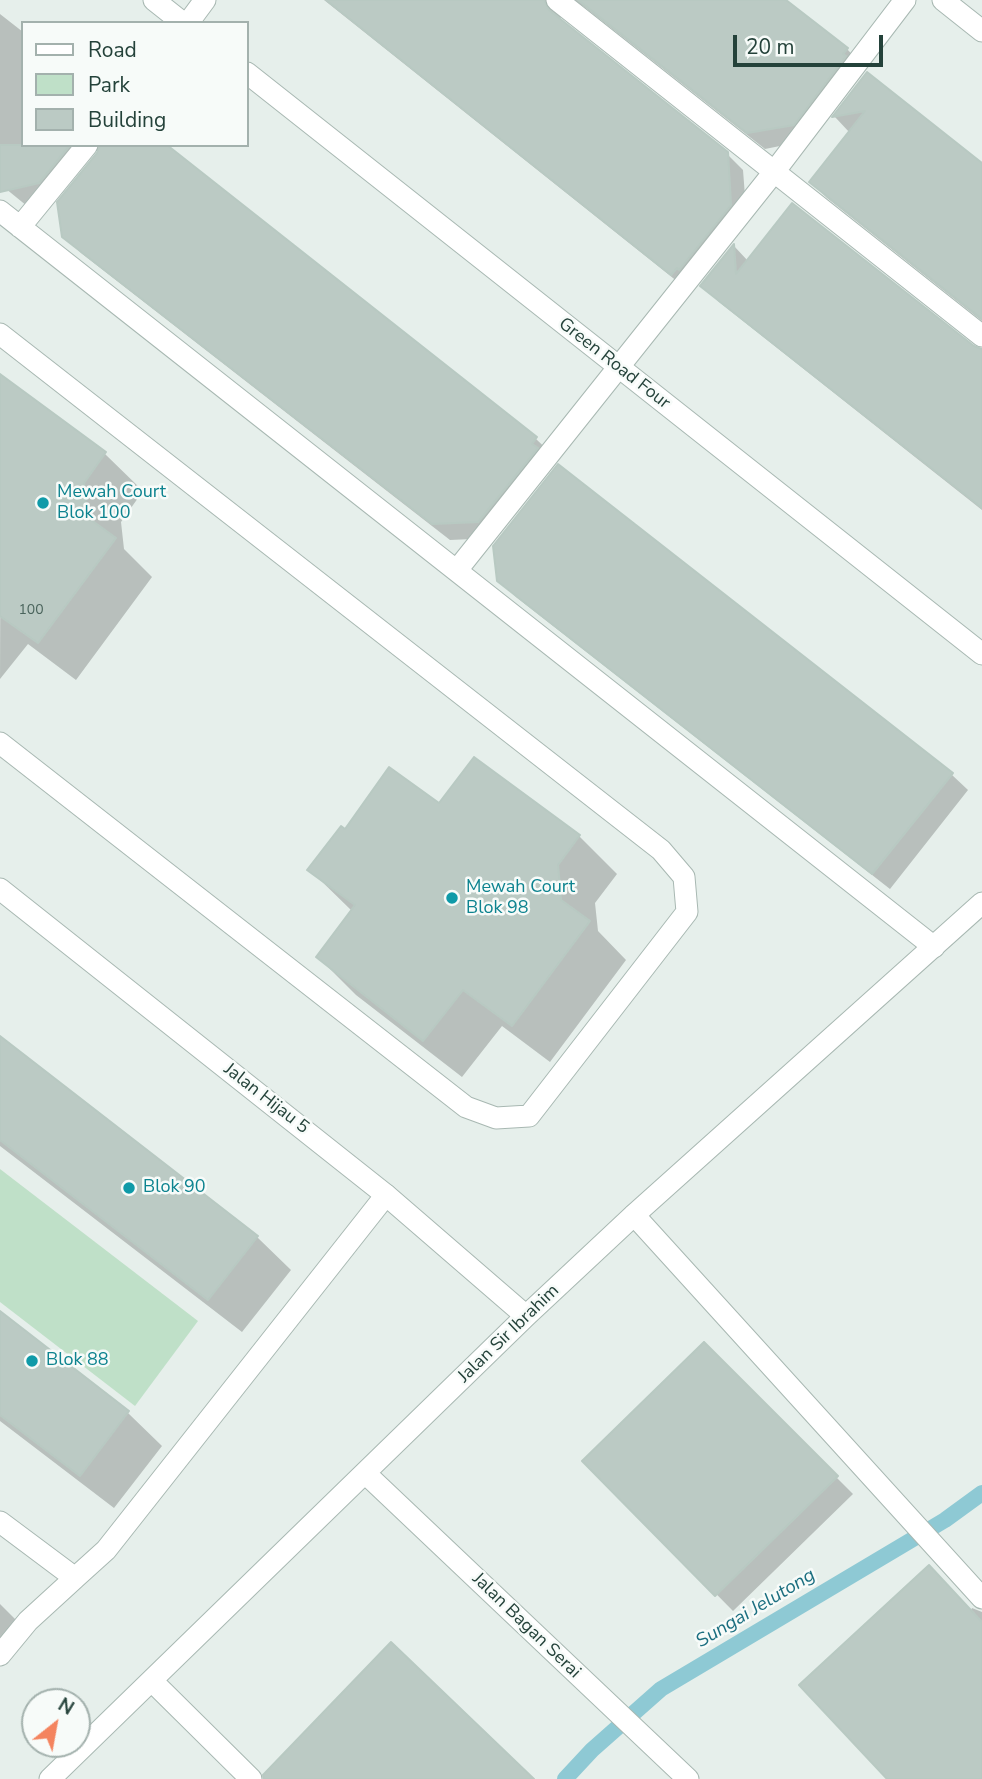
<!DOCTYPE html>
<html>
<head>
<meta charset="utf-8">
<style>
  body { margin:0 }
  #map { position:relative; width:982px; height:1779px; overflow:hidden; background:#e6efeb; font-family:"Nunito Sans",sans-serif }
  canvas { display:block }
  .legend { position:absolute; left:21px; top:21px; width:228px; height:126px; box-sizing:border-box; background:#f7fbf9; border:2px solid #a3b1ad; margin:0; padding:9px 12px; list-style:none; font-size:21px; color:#24423a }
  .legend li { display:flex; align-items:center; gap:14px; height:35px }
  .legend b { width:35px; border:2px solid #a3b1ad }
  .north { position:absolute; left:21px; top:1688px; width:70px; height:70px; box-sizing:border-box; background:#f7fbf9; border:2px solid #a3b1ad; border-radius:50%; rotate:31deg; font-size:19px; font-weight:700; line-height:28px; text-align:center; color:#24423a }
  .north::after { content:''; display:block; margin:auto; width:24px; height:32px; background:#f4845f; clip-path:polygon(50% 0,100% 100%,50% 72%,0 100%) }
  .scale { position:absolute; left:733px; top:35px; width:150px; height:32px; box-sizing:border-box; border:4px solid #24423a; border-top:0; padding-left:9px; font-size:21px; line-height:24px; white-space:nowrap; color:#24423a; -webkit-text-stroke:5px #f7fbf9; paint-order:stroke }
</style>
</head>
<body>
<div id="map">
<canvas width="982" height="1779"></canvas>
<ul class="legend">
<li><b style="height:9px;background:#fff"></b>Road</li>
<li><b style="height:19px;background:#bfe0c8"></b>Park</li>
<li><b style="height:19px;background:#bbcac4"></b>Building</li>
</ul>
<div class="north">N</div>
<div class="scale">20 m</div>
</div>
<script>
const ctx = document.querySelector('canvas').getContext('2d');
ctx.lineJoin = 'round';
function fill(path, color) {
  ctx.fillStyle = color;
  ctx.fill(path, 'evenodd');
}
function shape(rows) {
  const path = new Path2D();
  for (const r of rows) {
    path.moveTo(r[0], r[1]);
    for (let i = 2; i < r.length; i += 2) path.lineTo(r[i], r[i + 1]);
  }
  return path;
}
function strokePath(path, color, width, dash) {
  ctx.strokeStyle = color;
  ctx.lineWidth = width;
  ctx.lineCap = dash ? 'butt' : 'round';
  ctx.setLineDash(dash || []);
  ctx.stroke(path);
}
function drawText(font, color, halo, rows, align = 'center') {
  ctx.font = font + ' "Nunito Sans",sans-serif';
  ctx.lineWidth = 5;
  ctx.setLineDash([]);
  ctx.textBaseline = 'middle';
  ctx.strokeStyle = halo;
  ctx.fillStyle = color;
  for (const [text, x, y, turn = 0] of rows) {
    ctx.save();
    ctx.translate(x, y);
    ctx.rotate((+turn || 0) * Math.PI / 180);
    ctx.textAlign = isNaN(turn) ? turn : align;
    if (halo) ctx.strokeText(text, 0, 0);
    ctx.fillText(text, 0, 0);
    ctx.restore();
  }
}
const green = shape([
  [0,1169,198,1321,135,1406,0,1302]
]);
const shadow = shape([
  [324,0,783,0,847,49,863,66,810,140,765,149,583,6,570,3,562,9,560,22,726,153,743,170,747,222,688,290],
  [0,14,23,32,23,145,166,145,536,439,553,455,495,538,450,540,81,253,64,236,100,148,27,206,0,184],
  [867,75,982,165,982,321,827,198,811,182,850,133,835,117],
  [734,246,748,261,982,349,982,510,719,302,702,286],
  [1,377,105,454,143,491,121,522,124,549,152,577,76,680,28,644,0,679],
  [499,580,951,774,968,790,890,889,516,597],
  [440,806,579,836,617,874,595,903,598,931,626,960,550,1062,502,1026,462,1077,356,995,318,957,352,911,310,870,345,831],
  [0,1039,257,1237,291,1270,242,1332,0,1146],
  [0,1314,128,1413,162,1446,114,1508,0,1421],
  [704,1345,853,1494,733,1611,585,1461],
  [0,1604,23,1627,0,1657],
  [972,1608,982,1612,982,1779,889,1779]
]);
const stream = shape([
  [565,1779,592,1750,661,1689,945,1520,982,1493]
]);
const building = shape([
  [326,0,544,0,549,10,728,152,731,205,679,270,677,268,671,275,326,0],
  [578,0,786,0,848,48,843,54,846,56,794,125,747,133,578,0],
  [867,72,982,163,982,319,809,182,865,111,832,117,867,72],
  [0,145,70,145,39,183,0,192,0,145],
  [100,145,167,145,537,437,532,444,538,448,478,522,432,524,62,237,57,202,97,153,100,145],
  [792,203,974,346,982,349,982,508,700,286,734,244,736,274,792,203],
  [0,374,106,452,84,483,87,517,116,538,38,643,0,616,0,374],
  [558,464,953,773,872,874,497,581,493,546,558,464],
  [474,757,580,835,558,865,561,900,590,921,512,1026,463,990,423,1041,316,957,355,905,307,870,341,826,345,829,389,767,439,803,474,757],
  [0,1036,258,1236,208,1300,0,1140,0,1036],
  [0,1311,129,1411,80,1476,0,1415,0,1311],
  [704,1342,838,1476,715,1596,582,1461,704,1342],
  [929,1565,982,1622,982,1779,887,1779,799,1685,929,1565],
  [391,1642,534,1779,264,1779,263,1775,391,1642]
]);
const service = shape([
  [557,0,982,336],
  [188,23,205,0],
  [0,211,934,947],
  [20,227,87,145],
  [0,334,661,850,684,877,687,912,529,1116,496,1118,466,1107,0,743],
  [457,570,774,172,905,0],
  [634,1215,982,1598],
  [0,1522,75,1578,106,1550,386,1195],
  [0,1655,28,1621,75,1578],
  [152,1681,251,1779]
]);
const minor = shape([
  [154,0,183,23],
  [943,0,982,31],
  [247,73,982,654],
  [0,889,386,1195,526,1316],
  [365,1473,688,1779],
  [50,1779,526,1316,634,1215,982,903]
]);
const markers = [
  [43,503,7,"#0f9aa8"],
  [452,898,7,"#0f9aa8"],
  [129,1188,7,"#0f9aa8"],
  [32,1361,7,"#0f9aa8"]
];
const numberNames = [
  ["100",31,611]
];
const streetNames = [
  ["Green Road Four",614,364,38],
  ["Jalan Hijau 5",266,1099,38],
  ["Jalan Sir Ibrahim",509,1334,-44],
  ["Jalan Bagan Serai",526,1626,44]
];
const cultureNames = [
  ["Mewah Court",57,493],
  ["Blok 100",57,514],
  ["Mewah Court",466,888],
  ["Blok 98",466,909],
  ["Blok 90",143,1188],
  ["Blok 88",46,1361]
];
const waterNames = [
  ["Sungai Jelutong",756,1609,-31]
];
fill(green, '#bfe0c8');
fill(shadow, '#0003');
strokePath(stream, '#8ec9d4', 16);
fill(building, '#bbcac4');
strokePath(building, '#b8c9c2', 2);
strokePath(service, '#a8b8b2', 23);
strokePath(minor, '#a8b8b2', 23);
strokePath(service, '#fff', 21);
strokePath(minor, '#fff', 21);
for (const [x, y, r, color] of markers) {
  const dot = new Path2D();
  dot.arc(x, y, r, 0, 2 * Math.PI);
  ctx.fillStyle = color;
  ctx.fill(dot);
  strokePath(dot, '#f7fbf9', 2.5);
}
drawText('14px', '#4a645c', null, numberNames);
drawText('18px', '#24423a', '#f7fbf9', streetNames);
drawText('18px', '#0d838f', '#f7fbf9', cultureNames, 'left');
drawText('italic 19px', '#1c6f80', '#f7fbf9', waterNames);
</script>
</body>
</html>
